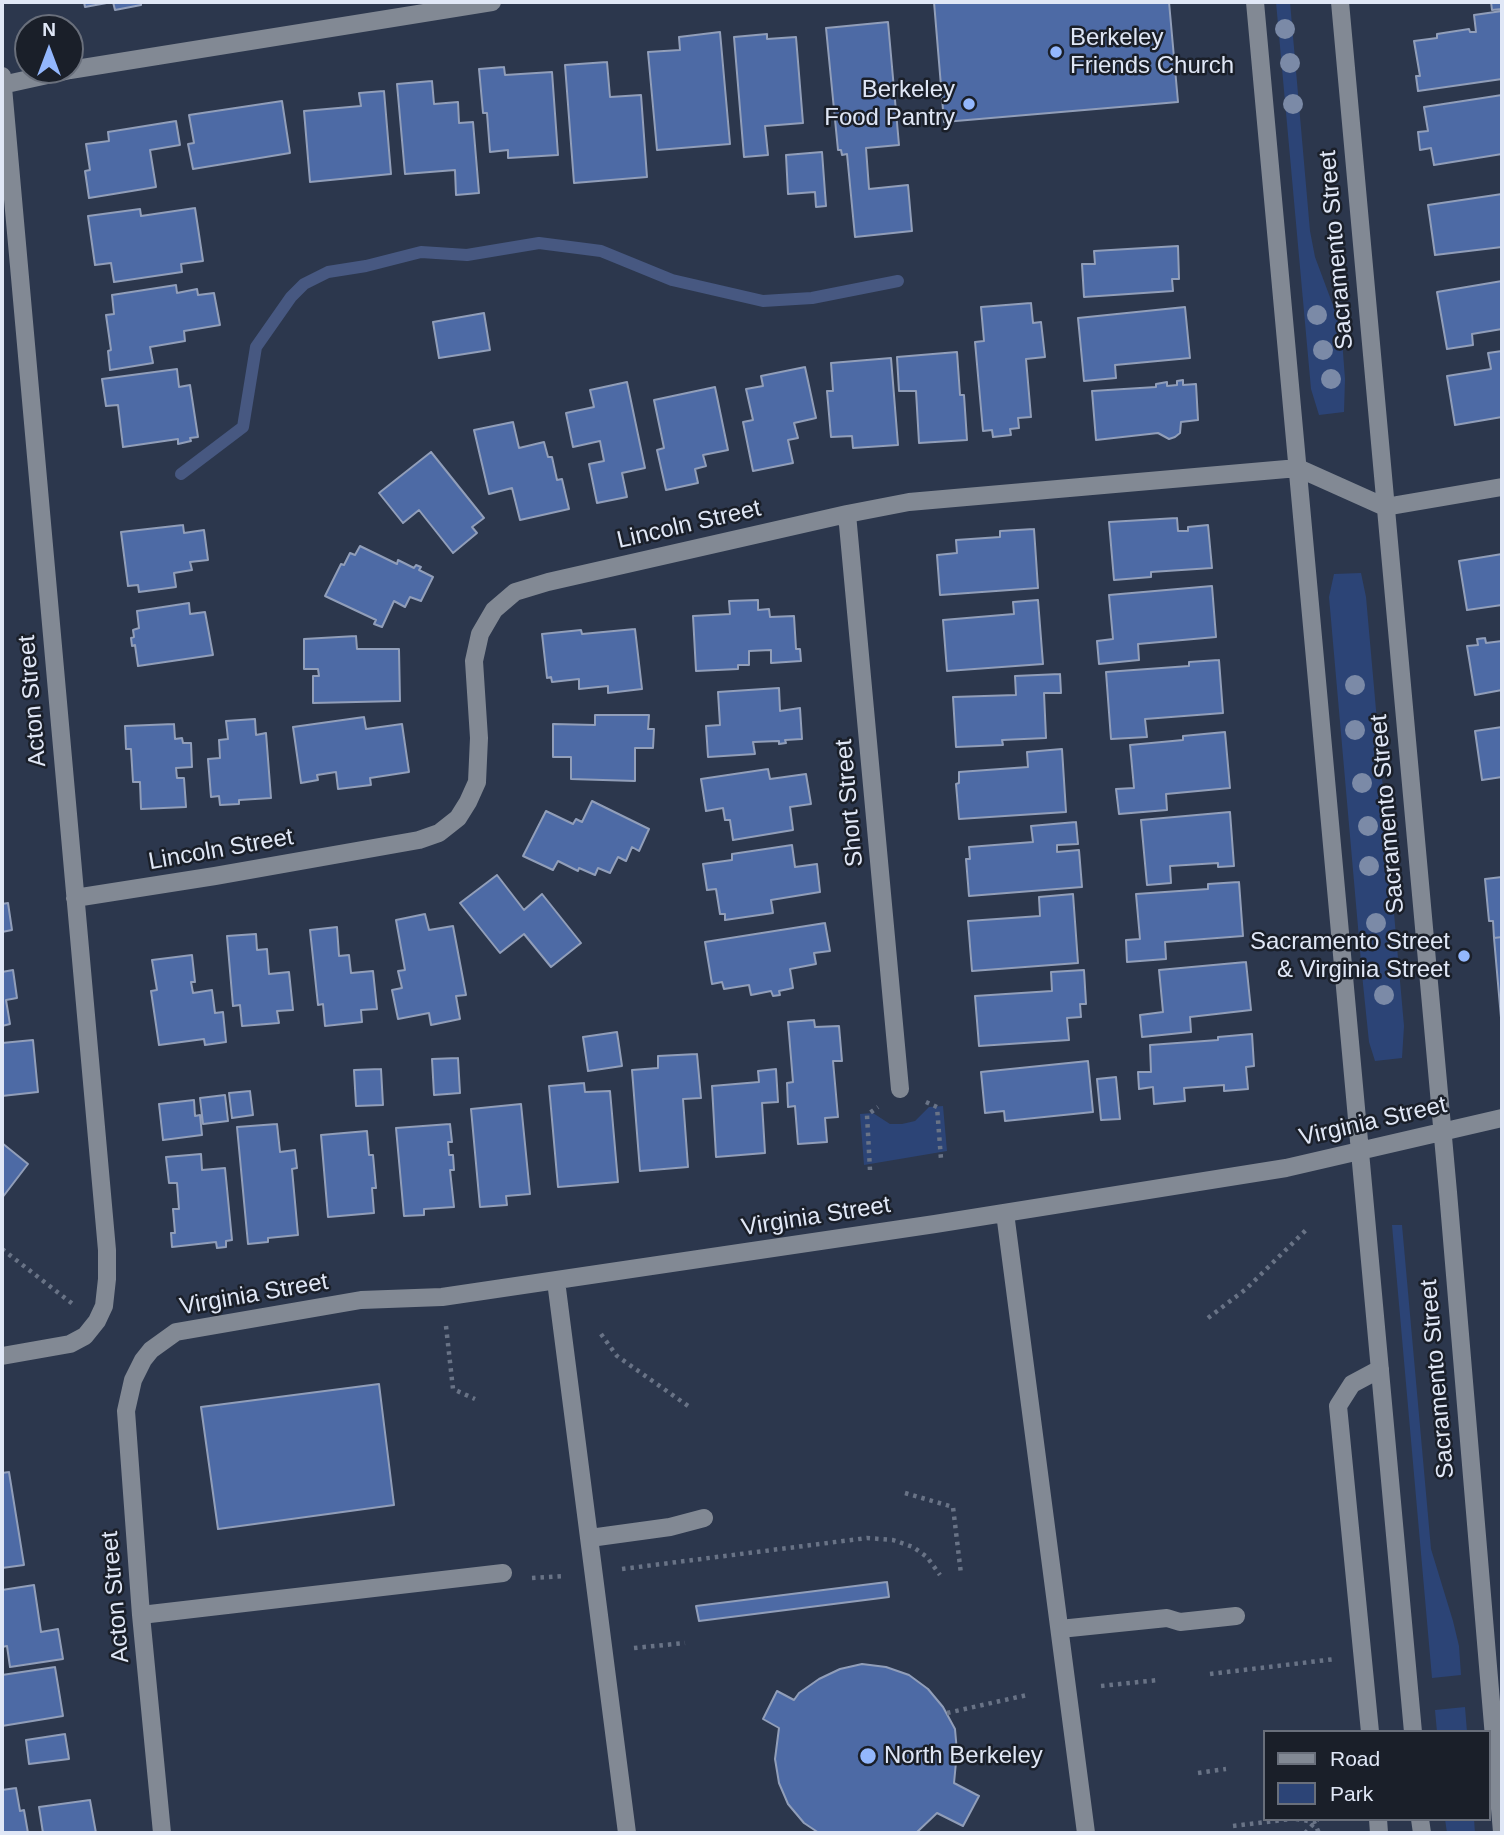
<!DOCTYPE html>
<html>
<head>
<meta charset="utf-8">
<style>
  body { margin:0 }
  #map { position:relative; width:1504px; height:1835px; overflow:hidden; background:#2c374d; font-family:Arial,sans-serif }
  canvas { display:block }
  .frame { position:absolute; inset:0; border:4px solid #e0e7f6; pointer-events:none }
  .legend { position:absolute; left:1263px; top:1730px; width:228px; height:91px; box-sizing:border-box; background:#1a1f29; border:2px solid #696f7b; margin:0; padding:9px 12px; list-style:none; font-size:21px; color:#e0e7f6 }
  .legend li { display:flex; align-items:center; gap:14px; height:35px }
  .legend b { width:35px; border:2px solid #696f7b }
  .north { position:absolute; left:14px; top:14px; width:70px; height:70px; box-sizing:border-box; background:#1a1f29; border:2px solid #696f7b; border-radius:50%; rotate:0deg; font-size:19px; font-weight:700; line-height:28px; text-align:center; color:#e0e7f6 }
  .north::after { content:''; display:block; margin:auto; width:24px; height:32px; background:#93b7fd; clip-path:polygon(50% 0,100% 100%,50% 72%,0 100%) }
</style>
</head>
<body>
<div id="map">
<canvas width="1504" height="1835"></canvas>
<div class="frame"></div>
<ul class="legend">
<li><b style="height:9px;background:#828994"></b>Road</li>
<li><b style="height:19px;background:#2c4476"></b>Park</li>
</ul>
<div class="north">N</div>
</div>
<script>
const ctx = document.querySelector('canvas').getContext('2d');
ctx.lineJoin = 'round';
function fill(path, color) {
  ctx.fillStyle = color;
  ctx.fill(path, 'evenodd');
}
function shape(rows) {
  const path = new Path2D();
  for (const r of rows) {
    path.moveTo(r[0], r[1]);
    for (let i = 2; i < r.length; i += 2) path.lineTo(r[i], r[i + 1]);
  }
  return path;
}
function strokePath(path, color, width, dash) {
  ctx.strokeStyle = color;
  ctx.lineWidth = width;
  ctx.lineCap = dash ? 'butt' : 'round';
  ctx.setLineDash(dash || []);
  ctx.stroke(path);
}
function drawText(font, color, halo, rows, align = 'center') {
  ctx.font = font + ' Arial,sans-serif';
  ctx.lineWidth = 5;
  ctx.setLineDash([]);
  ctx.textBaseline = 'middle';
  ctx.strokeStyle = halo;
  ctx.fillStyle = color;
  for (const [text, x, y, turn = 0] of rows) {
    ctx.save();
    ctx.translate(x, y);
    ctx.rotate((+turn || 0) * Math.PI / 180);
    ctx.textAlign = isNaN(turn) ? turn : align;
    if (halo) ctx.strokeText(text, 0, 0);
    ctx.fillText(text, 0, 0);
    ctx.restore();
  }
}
const green = shape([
  [1276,2,1290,2,1310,231,1315,257,1337,316,1342,339,1345,379,1344,412,1319,415,1311,389],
  [1361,573,1366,597,1404,1026,1402,1058,1375,1061,1369,1042,1363,984,1329,597,1334,574],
  [943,1106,947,1151,864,1165,860,1114,873,1113,890,1124,902,1124,915,1121,929,1107],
  [1392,1225,1402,1225,1431,1549,1453,1621,1459,1646,1461,1675,1432,1678],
  [1465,1707,1467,1732,1437,1732,1435,1710],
  [1445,1819,1474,1819,1475,1833,1447,1833]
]);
const stream = shape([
  [181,474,243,427,256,347,291,297,304,284,328,272,366,266,421,252,467,255,539,243,601,251,672,280,763,301,812,298,898,281]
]);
const building = shape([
  [84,2,112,2,85,7,84,2],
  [113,2,141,2,141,5,115,10,113,2],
  [934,2,1169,2,1178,102,944,122,934,2],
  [1491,2,1502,2,1502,9,1492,10,1491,2],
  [1502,11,1502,79,1418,91,1416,76,1420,76,1414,41,1437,38,1437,34,1469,29,1470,32,1476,32,1474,15,1502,11],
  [888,22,899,145,866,148,869,189,908,185,912,231,855,237,847,154,842,155,841,150,838,150,826,28,888,22],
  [720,32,730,144,657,150,648,52,680,50,679,37,720,32],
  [767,34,767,39,796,37,803,123,765,126,768,155,744,157,734,37,767,34],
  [607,62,610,97,641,95,647,177,574,183,565,65,607,62],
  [504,67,505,75,552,72,558,155,508,158,508,150,490,152,487,113,483,113,479,69,504,67],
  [432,81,434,104,458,102,459,123,473,122,479,193,456,195,455,170,405,174,397,84,432,81],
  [384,91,391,174,310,182,304,111,361,106,359,93,384,91],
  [1502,95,1502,154,1434,165,1431,148,1420,150,1418,132,1428,131,1424,107,1502,95],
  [282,101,290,153,193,169,188,144,194,143,189,115,282,101],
  [176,121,180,145,150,150,156,187,89,198,85,171,90,170,86,144,109,141,108,132,176,121],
  [822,152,826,206,816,207,815,192,788,194,786,155,822,152],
  [1502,194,1502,247,1435,255,1428,205,1502,194],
  [195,208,203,261,181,264,182,272,114,282,111,263,95,265,88,216,140,209,141,216,195,208],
  [1178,246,1179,279,1172,279,1173,291,1084,297,1082,264,1095,264,1094,251,1178,246],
  [1502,281,1502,329,1472,334,1473,345,1447,349,1437,292,1502,281],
  [176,285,177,293,197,289,198,295,214,293,220,325,184,331,185,341,150,347,153,363,110,370,108,351,111,350,106,315,114,314,112,295,176,285],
  [1031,303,1033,323,1041,322,1045,357,1026,359,1031,417,1018,418,1019,428,1010,429,1011,435,993,437,992,430,983,431,975,342,984,341,981,307,1031,303],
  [1185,307,1190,358,1115,365,1116,378,1084,381,1078,318,1185,307],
  [484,313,490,350,439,358,433,322,484,313],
  [1502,351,1502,417,1455,425,1447,376,1491,369,1488,353,1502,351],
  [957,352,960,395,964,395,967,440,919,443,916,391,899,391,897,357,957,352],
  [891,358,898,445,853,448,852,436,831,437,827,391,833,391,831,363,891,358],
  [805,367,816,418,794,423,798,438,788,440,793,463,753,471,743,422,753,420,746,389,763,386,761,376,805,367],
  [177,369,179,387,190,385,198,437,190,438,191,441,178,444,178,439,123,447,118,405,106,406,102,379,177,369],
  [1183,380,1183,385,1196,384,1198,420,1181,422,1180,433,1175,437,1169,439,1158,433,1096,440,1092,391,1156,387,1156,384,1167,382,1167,386,1177,385,1177,381,1183,380],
  [627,382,645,468,622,473,627,497,597,503,589,464,604,461,600,441,573,447,566,413,594,407,590,390,627,382],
  [715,387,728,450,703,455,706,466,695,469,698,483,666,490,657,450,664,448,654,400,715,387],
  [513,422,519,448,544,442,548,457,552,457,557,480,562,479,569,509,520,520,512,488,489,494,474,430,513,422],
  [431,452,484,518,472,527,477,533,453,553,419,510,403,523,379,493,431,452],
  [1177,518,1178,531,1188,531,1188,527,1208,525,1212,568,1151,572,1151,577,1114,580,1109,522,1177,518],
  [183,525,184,533,204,530,208,560,190,562,192,570,174,573,176,587,139,592,138,585,128,586,121,532,183,525],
  [1034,529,1038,588,940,595,937,555,957,553,956,540,1000,537,1000,531,1034,529],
  [360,546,397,564,398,560,414,568,416,565,421,567,419,570,433,577,421,601,410,597,405,607,394,601,382,627,374,624,376,620,325,596,341,564,344,565,350,553,355,555,360,546],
  [1502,554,1502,605,1467,610,1459,561,1502,554],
  [1212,586,1216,637,1138,644,1139,660,1099,664,1097,641,1113,639,1109,595,1212,586],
  [758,600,758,610,769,609,770,617,794,616,796,649,800,649,801,661,771,663,771,650,749,651,749,665,738,665,738,669,696,671,693,616,730,614,729,601,758,600],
  [1038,600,1043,664,947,671,943,620,1014,614,1013,602,1038,600],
  [189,603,190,614,205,612,213,655,138,666,135,645,132,646,131,638,134,637,133,630,139,628,137,611,189,603],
  [635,629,642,689,608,693,608,686,579,689,579,679,552,682,551,677,547,678,542,634,581,630,582,634,635,629],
  [356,636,357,649,399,649,400,701,313,703,313,676,319,676,318,669,304,669,304,639,356,636],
  [1485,638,1486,643,1502,641,1502,690,1475,695,1467,646,1478,645,1477,639,1485,638],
  [1219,660,1223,713,1145,719,1147,737,1111,739,1106,672,1189,666,1189,662,1219,660],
  [1060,674,1061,693,1044,693,1046,738,1002,740,1003,745,956,747,953,697,1016,695,1015,676,1060,674],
  [779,688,780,711,800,708,802,739,785,740,786,743,779,744,779,741,753,742,755,754,708,757,706,726,720,725,718,692,779,688],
  [595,715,649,715,648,729,654,729,653,748,635,748,635,781,571,779,571,757,553,757,553,724,595,725,595,715],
  [364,717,366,729,402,724,409,772,370,778,371,785,338,789,336,772,317,775,318,780,301,783,293,727,364,717],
  [255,719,256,735,266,733,271,798,239,800,239,804,220,805,219,796,211,797,208,759,220,758,219,740,228,739,226,721,255,719],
  [174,724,175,739,182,738,183,743,191,743,192,767,176,768,177,778,184,778,186,807,141,809,140,782,133,782,131,749,126,749,125,726,174,724],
  [1502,727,1502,777,1482,780,1475,731,1502,727],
  [1225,732,1230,788,1166,794,1167,810,1119,814,1116,789,1134,788,1130,745,1183,740,1183,736,1225,732],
  [1062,749,1066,812,959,819,956,784,959,783,959,772,1028,767,1027,752,1062,749],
  [768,769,770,779,806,774,811,804,790,807,793,830,733,840,730,820,725,820,723,808,706,811,701,779,768,769],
  [592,801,649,829,639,851,632,847,626,861,618,857,610,873,598,868,595,875,579,868,578,871,558,861,553,870,523,856,546,811,573,824,576,819,582,822,592,801],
  [1230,812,1234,866,1218,867,1218,863,1170,866,1171,883,1147,885,1141,820,1230,812],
  [1076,822,1078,844,1057,845,1057,852,1079,850,1082,887,969,896,966,859,970,859,969,847,1033,842,1031,826,1076,822],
  [792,845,795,867,817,864,820,892,771,900,773,913,725,920,725,914,720,914,716,889,707,890,703,864,732,860,732,854,792,845],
  [497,875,524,910,542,894,581,943,551,967,524,934,500,953,460,903,497,875],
  [1502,877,1502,937,1494,938,1493,921,1489,921,1485,879,1502,877],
  [1239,882,1243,936,1165,942,1166,959,1127,962,1126,940,1140,939,1136,894,1208,889,1208,884,1239,882],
  [1073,894,1078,963,972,971,968,921,1040,916,1039,897,1073,894],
  [8,903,12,930,2,932,2,904,8,903],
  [425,914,429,930,453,926,466,995,456,996,460,1019,431,1025,429,1013,398,1019,392,990,402,988,398,971,405,970,396,920,425,914],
  [825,923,830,951,814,953,816,964,790,969,793,988,779,991,780,995,773,996,771,991,751,995,749,985,724,989,722,982,712,984,705,942,825,923],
  [337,927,339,956,349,955,351,973,373,971,377,1009,361,1010,362,1022,325,1026,323,1004,318,1005,310,930,337,927],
  [256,934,257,950,267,949,269,974,289,972,293,1010,277,1011,279,1023,242,1026,240,1005,233,1006,227,936,256,934],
  [1502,937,1502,1029,1494,938,1502,937],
  [192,955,195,982,191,982,193,993,212,990,215,1013,223,1012,226,1042,205,1045,204,1039,159,1045,151,991,157,990,152,960,192,955],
  [1246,962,1251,1010,1190,1017,1191,1032,1142,1037,1140,1015,1163,1012,1159,970,1246,962],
  [13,970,17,998,6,1000,10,1024,2,1026,2,972,13,970],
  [1084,970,1086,1004,1080,1004,1081,1017,1067,1018,1069,1040,979,1046,975,996,1052,991,1051,972,1084,970],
  [814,1020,815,1027,839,1026,842,1061,833,1061,838,1117,825,1118,827,1142,798,1144,795,1106,788,1107,787,1083,793,1082,788,1022,814,1020],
  [617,1032,622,1066,588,1071,583,1037,617,1032],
  [1252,1034,1254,1066,1246,1067,1248,1089,1224,1091,1224,1085,1184,1088,1185,1101,1154,1104,1153,1087,1139,1089,1138,1072,1151,1072,1150,1045,1218,1040,1218,1037,1252,1034],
  [33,1040,38,1092,2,1096,2,1043,33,1040],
  [697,1054,701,1098,683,1099,688,1167,640,1171,632,1070,658,1068,658,1056,697,1054],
  [458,1058,460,1093,434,1095,432,1059,458,1058],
  [1088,1061,1093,1112,1005,1121,1004,1111,985,1113,981,1072,1088,1061],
  [381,1069,383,1105,356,1106,354,1070,381,1069],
  [776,1069,778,1102,762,1103,765,1153,716,1157,712,1086,759,1082,758,1071,776,1069],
  [1116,1077,1120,1119,1101,1120,1097,1079,1116,1077],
  [584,1083,585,1092,610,1091,618,1182,558,1187,549,1086,584,1083],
  [250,1091,253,1115,232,1118,229,1093,250,1091],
  [225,1095,228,1121,203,1124,200,1098,225,1095],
  [194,1100,195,1116,200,1115,202,1135,163,1140,159,1104,194,1100],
  [521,1104,530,1194,506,1196,507,1205,480,1207,471,1109,521,1104],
  [277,1124,280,1152,295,1150,297,1168,292,1169,298,1235,268,1238,268,1242,248,1244,237,1127,277,1124],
  [450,1124,452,1142,448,1142,449,1155,453,1155,454,1170,450,1170,454,1207,424,1209,424,1215,404,1216,396,1128,450,1124],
  [367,1131,369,1155,373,1155,376,1188,372,1188,374,1213,328,1217,321,1135,367,1131],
  [2,1143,28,1164,2,1198,2,1143],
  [201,1154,202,1170,225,1168,232,1240,226,1241,226,1247,217,1248,216,1242,172,1247,171,1233,175,1233,173,1209,179,1209,177,1183,169,1183,166,1157,201,1154],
  [379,1384,394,1505,218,1529,201,1407,379,1384],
  [9,1472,24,1565,2,1568,2,1473,9,1472],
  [887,1582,889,1597,699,1621,696,1606,887,1582],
  [34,1585,41,1632,58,1629,63,1659,10,1667,7,1646,2,1647,2,1590,34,1585],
  [862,1664,886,1667,909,1675,928,1689,943,1707,955,1729,957,1752,954,1783,979,1796,963,1826,937,1813,916,1833,819,1833,804,1823,788,1804,779,1783,775,1759,779,1728,763,1719,777,1691,794,1700,799,1693,819,1679,840,1669,862,1664],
  [55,1667,63,1716,2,1726,2,1675,55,1667],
  [65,1734,69,1759,29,1764,26,1740,65,1734],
  [16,1788,20,1811,24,1810,28,1833,2,1833,2,1790,16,1788],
  [90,1800,96,1833,43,1833,39,1807,90,1800]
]);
const path = shape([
  [926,1102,937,1107,941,1159],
  [870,1170,867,1115,878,1107],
  [2,1249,74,1305],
  [1208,1318,1246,1289,1307,1229],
  [446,1326,453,1389,475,1399],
  [601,1334,617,1356,691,1408],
  [905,1493,953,1507,961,1574],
  [622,1569,867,1538,893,1540,913,1547,927,1557,940,1575],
  [532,1578,565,1576],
  [634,1648,685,1643],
  [1210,1674,1335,1659],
  [1101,1686,1158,1680],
  [947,1713,1027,1695],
  [1198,1773,1226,1769],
  [1296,1819,1314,1822,1319,1833],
  [1233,1826,1291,1819],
  [1305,1833,1318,1819]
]);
const minor = shape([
  [1255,2,1413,1732],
  [1340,2,1448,1192,1502,1832],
  [70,70,492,2],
  [2,76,107,1250,107,1279,104,1306,97,1321,85,1336,70,1344,2,1356],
  [2,85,70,70],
  [847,514,900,1089],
  [75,898,215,876,419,840,439,833,458,818,468,802,477,782,479,738,474,661,480,634,494,610,515,592,548,582,847,514,909,502,1298,468,1385,507,1502,487],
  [1005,1213,1086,1833],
  [556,1281,627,1833],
  [590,1538,670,1527,704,1518],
  [141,1615,503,1573],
  [1060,1629,1167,1618,1180,1622,1236,1616],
  [1370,1732,1338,1406,1352,1384,1380,1369],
  [1378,1819,1379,1833],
  [1420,1819,1422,1833],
  [162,1833,141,1615,126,1411,133,1380,143,1360,151,1350,176,1332,361,1300,442,1297,935,1224,1286,1168,1502,1118]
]);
const trees = [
  [1285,29],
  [1290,63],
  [1293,104],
  [1317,315],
  [1323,350],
  [1331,379],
  [1355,685],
  [1355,730],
  [1362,783],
  [1368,826],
  [1369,866],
  [1376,923],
  [1384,995]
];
const markers = [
  [1056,52,7,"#93b7fd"],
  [969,104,7,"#93b7fd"],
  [1464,956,7,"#93b7fd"],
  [868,1756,9,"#93b7fd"]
];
const poiNames = [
  ["Berkeley",1070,38],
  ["Friends Church",1070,66],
  ["Berkeley",955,90,"right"],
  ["Food Pantry",955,118,"right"],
  ["Sacramento Street",1450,942,"right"],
  ["& Virginia Street",1450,970,"right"],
  ["North Berkeley",884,1756]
];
const streetNames = [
  ["Sacramento Street",1337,250,-95],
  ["Lincoln Street",689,525,-13],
  ["Acton Street",33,701,-95],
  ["Short Street",850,803,-95],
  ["Sacramento Street",1388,814,-95],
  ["Lincoln Street",221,850,-10],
  ["Virginia Street",1373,1122,-13],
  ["Virginia Street",816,1217,-9],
  ["Virginia Street",254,1295,-10],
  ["Sacramento Street",1438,1379,-95],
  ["Acton Street",116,1597,-95]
];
fill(green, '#2c4476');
strokePath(stream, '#475881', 12);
fill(building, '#4d6aa5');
strokePath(building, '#919eb9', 2);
strokePath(path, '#697386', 4.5, [3.5, 5]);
strokePath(minor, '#828994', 18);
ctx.fillStyle = '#7b8aa7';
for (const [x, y] of trees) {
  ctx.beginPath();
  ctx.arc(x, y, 10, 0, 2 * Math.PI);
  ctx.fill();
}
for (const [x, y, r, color] of markers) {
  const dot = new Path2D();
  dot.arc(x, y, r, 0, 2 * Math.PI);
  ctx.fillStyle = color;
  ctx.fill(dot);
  strokePath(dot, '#1a1f29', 2.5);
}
drawText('24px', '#e0e7f6', '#1a1f29', poiNames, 'left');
drawText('24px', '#e0e7f6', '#1a1f29', streetNames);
</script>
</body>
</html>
